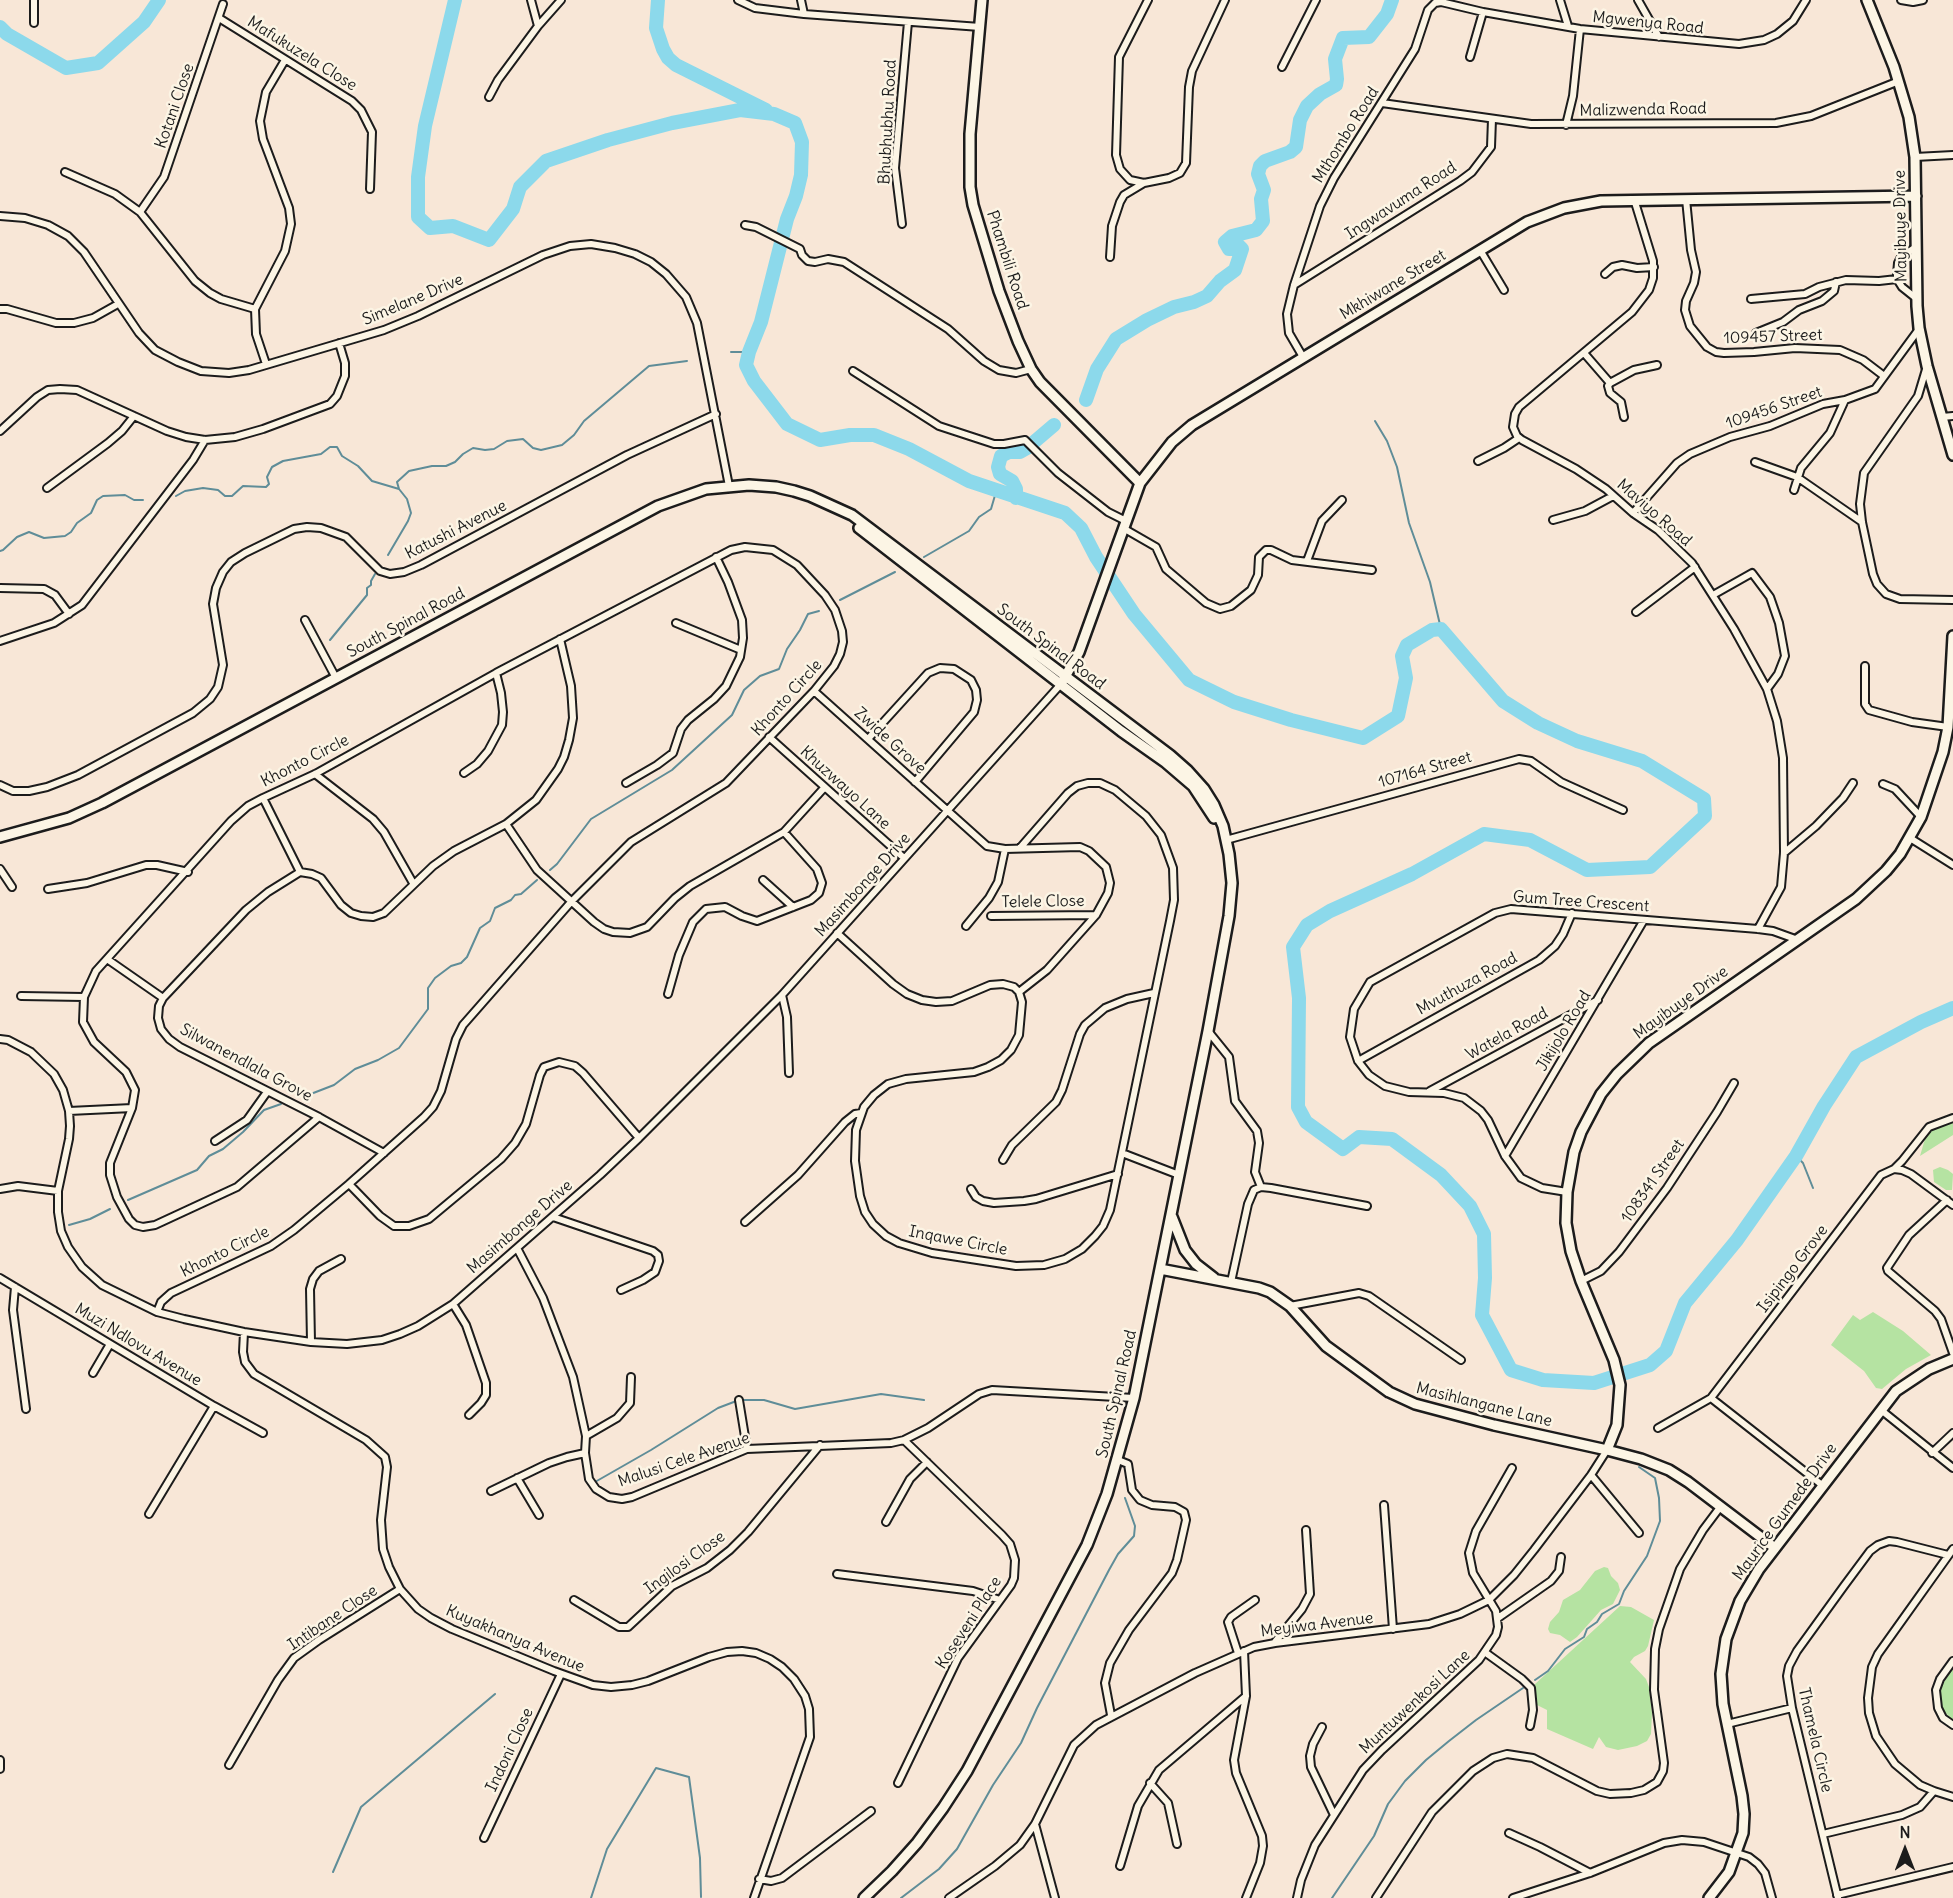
<!DOCTYPE html>
<html>
<head>
<meta charset="utf-8">
<style>
  body { margin:0 }
  #map { position:relative; width:1953px; height:1898px; overflow:hidden; background:#f8e7d7; font-family:Delius,sans-serif }
  canvas { display:block }
  .north { position:absolute; left:1875px; top:1820px; width:60px; height:60px; -webkit-text-stroke:4px #fcf5e5; paint-order:stroke; rotate:0deg; font-size:16px; font-weight:700; line-height:24px; text-align:center; color:#1c1c1c }
  .north::after { content:''; display:block; margin:auto; width:21px; height:27px; background:#1c1c1c; clip-path:polygon(50% 0,100% 100%,50% 72%,0 100%) }
</style>
</head>
<body>
<div id="map">
<canvas width="1953" height="1898"></canvas>
<div class="north">N</div>
</div>
<script>
const ctx = document.querySelector('canvas').getContext('2d');
ctx.lineJoin = 'round';
function fill(path, color) {
  ctx.fillStyle = color;
  ctx.fill(path, 'evenodd');
}
function shape(rows) {
  const path = new Path2D();
  for (const r of rows) {
    path.moveTo(r[0], r[1]);
    for (let i = 2; i < r.length; i += 2) path.lineTo(r[i], r[i + 1]);
  }
  return path;
}
function strokePath(path, color, width, dash) {
  ctx.strokeStyle = color;
  ctx.lineWidth = width;
  ctx.lineCap = dash ? 'butt' : 'round';
  ctx.setLineDash(dash || []);
  ctx.stroke(path);
}
function drawText(font, color, halo, rows, align = 'center') {
  ctx.font = font + ' Delius,sans-serif';
  ctx.lineWidth = 5;
  ctx.setLineDash([]);
  ctx.textBaseline = 'middle';
  ctx.strokeStyle = halo;
  ctx.fillStyle = color;
  for (const [text, x, y, turn = 0] of rows) {
    ctx.save();
    ctx.translate(x, y);
    ctx.rotate((+turn || 0) * Math.PI / 180);
    ctx.textAlign = isNaN(turn) ? turn : align;
    if (halo) ctx.strokeText(text, 0, 0);
    ctx.fillText(text, 0, 0);
    ctx.restore();
  }
}
const green = shape([
  [1953,1121,1953,1135,1920,1156,1927,1132],
  [1940,1167,1948,1170,1953,1174,1952,1190,1946,1190,1934,1182,1933,1170],
  [1873,1312,1903,1331,1931,1355,1906,1369,1882,1389,1876,1388,1864,1371,1831,1345,1853,1315,1860,1320],
  [1604,1567,1608,1568,1611,1576,1618,1583,1620,1590,1613,1604,1601,1610,1577,1637,1570,1642,1560,1635,1550,1633,1548,1629,1550,1622,1559,1612,1563,1600,1580,1590,1595,1571],
  [1620,1606,1631,1607,1654,1620,1648,1646,1645,1651,1634,1657,1630,1662,1646,1679,1649,1687,1652,1713,1651,1734,1647,1741,1637,1746,1618,1750,1606,1747,1599,1737,1593,1749,1547,1729,1547,1710,1537,1705,1534,1685],
  [1953,1668,1953,1721,1943,1710,1940,1695,1942,1685]
]);
const stream = shape([
  [731,352,749,352],
  [1375,421,1387,441,1397,467,1409,523,1430,582,1441,629],
  [176,496,185,491,203,488,218,490,225,496,232,496,243,486,266,487,269,484,267,477,272,467,283,461,321,454,330,447,337,447,342,456,358,466,372,481,399,489],
  [0,551,3,550,17,537,29,532,44,538,65,536,71,532,77,523,91,513,97,500,103,496,125,495,134,500,143,500],
  [388,555,408,521,411,513,407,499,399,489,397,482,409,471,432,466,446,466,455,462,463,454,473,448,485,450,494,449,507,441,523,439,533,448,541,450,562,445,574,435,584,421,649,366,687,361],
  [924,557,969,531,979,517,991,509,996,492],
  [840,600,895,572],
  [330,640,367,595,367,588,371,585,371,581,375,574],
  [550,870,557,864,591,819,672,770,732,715,744,690,760,676,779,669,787,649,800,630,808,614,819,611],
  [303,1097,334,1085,355,1069,378,1060,399,1048,428,1009,428,988,435,978,451,966,461,963,467,957,480,928,490,921,495,908,511,900,515,895,521,894,537,880],
  [1796,1156,1803,1163,1813,1188],
  [128,1200,197,1170,209,1156,223,1149,243,1132,264,1110,281,1104],
  [69,1225,90,1219,110,1209],
  [595,1482,651,1450,718,1408,739,1400,764,1400,795,1409,881,1394,924,1400],
  [1535,1680,1548,1671,1565,1649,1584,1637,1587,1629,1597,1622,1602,1614,1619,1604,1624,1591,1647,1556,1660,1521,1659,1498,1655,1478,1639,1467],
  [333,1872,361,1807,495,1694],
  [591,1898,607,1849,656,1768,689,1777,700,1858,701,1897],
  [901,1898,939,1869,957,1849,993,1785,1021,1743,1037,1708,1109,1570,1118,1554,1134,1536,1135,1526,1125,1498],
  [1332,1898,1374,1836,1388,1804,1405,1781,1426,1760,1449,1741,1476,1720,1523,1688]
]);
const river = shape([
  [455,0,425,126,418,177,418,217,430,228,453,226,489,240,513,209,520,187,546,161,608,140,672,123,740,110,774,114,795,123,802,142,801,175,796,196,787,219,761,322,749,352,746,365,754,381,787,424,820,440,850,435,874,435,909,449,969,481,1065,513,1081,528,1096,557,1134,614,1189,680,1234,702,1291,720,1363,738,1398,716,1406,678,1402,656,1407,645,1432,630,1441,629,1503,701,1538,723,1577,741,1642,761,1704,799,1705,816,1650,867,1587,870,1530,840,1484,834,1412,874,1330,911,1307,925,1293,947,1299,998,1298,1107,1306,1122,1343,1149,1359,1137,1392,1139,1441,1175,1470,1206,1484,1234,1485,1278,1482,1315,1511,1370,1543,1380,1594,1383,1650,1365,1666,1351,1685,1303,1737,1240,1796,1156,1824,1106,1856,1057,1921,1022,1953,1008],
  [658,0,656,28,663,49,668,58,676,65,766,110],
  [0,27,7,34,66,68,98,63,144,22,159,0],
  [1086,400,1097,369,1116,339,1147,320,1174,307,1194,302,1207,296,1220,281,1235,270,1242,249,1238,245,1233,249,1229,249,1225,242,1232,236,1256,230,1263,221,1261,199,1264,190,1258,174,1260,166,1265,161,1290,152,1296,147,1300,120,1307,106,1320,94,1336,85,1337,79,1335,59,1343,38,1369,37,1387,14,1392,0],
  [1016,498,1016,489,1012,481,1000,474,998,467,1001,456,1009,452,1020,452,1027,448,1054,425]
]);
const street = shape([
  [531,0,538,26],
  [738,0,755,8,804,14,980,27],
  [801,0,804,14],
  [1148,0,1119,57,1116,155,1120,169,1130,180,1144,183,1169,178,1180,173,1186,163,1189,87,1192,71,1225,0],
  [1560,0,1568,26],
  [1638,0,1659,37],
  [1901,0,1913,2,1923,0],
  [1435,3,1441,2,1483,12,1580,29,1739,44,1764,40,1777,34,1793,21,1806,0],
  [219,18,352,101,361,110,372,132,370,189],
  [34,23,34,0],
  [1470,57,1483,12],
  [1282,67,1316,0],
  [489,97,498,80,538,26,561,0],
  [1382,103,1531,124,1776,123,1811,116,1899,81],
  [1566,125,1573,96,1580,29],
  [1915,157,1953,155],
  [65,172,115,194,140,212,195,281,210,293,221,299,255,309],
  [1634,199,1653,261,1653,278,1649,290,1632,312,1519,407,1515,414,1513,427,1517,436,1522,440,1576,469,1606,489,1633,513,1658,530,1692,563,1734,629,1767,689,1777,721,1783,758,1784,853,1781,887,1758,929],
  [1686,199,1691,250,1696,272,1694,283,1686,301,1685,310,1690,326,1707,347,1716,352,1724,353,1754,352,1795,348,1840,350,1863,360,1884,376],
  [140,212,164,177,223,4],
  [0,216,25,218,48,225,68,236,84,252,139,333,155,350,178,362,201,371,229,373,249,370,384,330,418,316,543,255,570,246,591,244,615,248,635,254,651,262,666,274,686,297,697,323,729,486],
  [902,224,895,168,908,22],
  [745,225,756,227,800,249,802,255,808,261,815,262,828,259,844,262,948,329,984,361,999,370,1016,373,1031,369],
  [1916,247,1901,257,1898,263,1897,274,1897,279,1902,287,1917,299],
  [1480,250,1504,290],
  [1110,257,1112,226,1120,202,1124,195,1144,183],
  [1605,274,1613,267,1622,265,1637,268,1654,267],
  [1294,285,1460,181,1472,172,1491,147,1492,119],
  [1751,299,1805,294,1819,287,1846,280,1879,281,1897,279],
  [0,309,7,309,56,323,74,323,93,318,118,304],
  [1756,333,1783,322,1799,310,1822,301,1834,291,1836,282],
  [1584,353,1610,383,1608,386,1610,393,1621,402,1624,417],
  [1303,357,1289,333,1287,314,1294,285,1320,206,1334,178,1415,49,1428,10,1435,3],
  [266,364,256,334,255,309,285,251,291,224,289,208,263,139,260,121,266,92,285,60],
  [1927,366,1918,396,1864,473,1860,504,1862,522,1873,574,1877,584,1886,594,1900,599,1953,600],
  [853,371,939,426,994,444,1004,444,1025,440,1058,473,1108,512,1126,521],
  [1610,383,1634,370,1657,365],
  [1942,417,1953,416],
  [0,431,37,397,48,390,60,389,77,390,167,431,186,437,205,440,235,437,263,429,330,404,337,396,345,376,345,363,339,343],
  [1478,461,1504,448,1519,438],
  [1755,462,1797,477,1862,522],
  [47,488,108,443,122,431,134,416],
  [1794,490,1801,468,1830,433,1845,400],
  [1633,513,1677,463,1690,454,1730,437,1770,426,1823,404,1845,400,1875,389,1919,329],
  [1553,520,1585,511,1613,496],
  [1123,528,1156,547,1166,569,1206,603,1220,609,1231,606,1251,590,1258,575,1259,557,1266,550,1271,550,1292,560,1372,570],
  [1307,561,1322,521,1342,500],
  [0,588,44,589,55,595,69,614],
  [1713,595,1752,573,1770,597,1779,623,1785,656,1778,674,1767,689],
  [1636,612,1695,567],
  [305,620,336,678],
  [676,623,741,650],
  [0,641,54,623,82,605,193,460,205,440],
  [1865,666,1865,704,1869,710,1912,722,1948,727],
  [814,691,987,846,1005,849,1080,847,1089,851,1106,867,1110,883,1108,893,1096,915,1047,970,1019,992],
  [769,737,904,858],
  [868,739,928,673,940,668,954,669,971,680,976,690,977,700,974,712,915,782],
  [464,773,477,764,488,751,502,725,503,712,501,693,496,673],
  [315,774,373,819,384,832,413,883],
  [626,783,657,765,673,753,681,729,688,720,714,699,726,686,740,657,743,638,742,620,728,582,716,557],
  [1883,784,1895,789,1921,817],
  [0,785,13,791,29,791,47,787,78,775,193,713,210,699,218,687,223,665,213,604,216,588,223,572,231,562,245,553,294,529,307,527,321,528,346,537,380,571,390,574,404,572,421,565,627,455,716,414],
  [263,798,300,872],
  [506,824,537,870,594,922,604,929,613,932,630,933,647,927,675,898,690,886,784,832,824,788],
  [1910,838,1953,865],
  [1226,840,1519,759,1531,761,1561,782,1623,810],
  [1784,853,1816,826,1843,798,1853,783],
  [0,869,12,887],
  [763,880,793,907],
  [48,889,87,883,146,865,157,865,188,872],
  [991,916,1096,915],
  [966,926,989,898,998,882,1005,849],
  [837,933,893,984,907,994,922,1000,936,1002,952,1001,990,985,1003,984,1014,987,1019,992,1022,1002,1019,1035,1011,1050,1001,1060,988,1067,974,1072,906,1079,888,1084,874,1095,864,1107,856,1130,855,1161,860,1196,865,1212,873,1224,886,1236,899,1243,932,1253,1016,1266,1044,1265,1065,1259,1082,1249,1095,1236,1103,1226,1110,1210,1170,921,1174,900,1173,868,1161,835,1146,816,1115,790,1100,783,1088,783,1077,786,1068,793,1020,848],
  [107,959,163,998],
  [668,994,679,955,693,922,706,909,725,907,742,916,757,921,811,900,819,893,822,883,817,869,784,832],
  [782,995,787,1017,789,1073],
  [21,996,84,997],
  [1208,1031,1229,1057,1235,1101,1257,1131,1259,1143,1255,1172,1261,1187],
  [0,1039,8,1040,31,1052,54,1074,63,1090,69,1111,70,1126,69,1139,58,1191,58,1212,61,1231,68,1247,82,1267,102,1285,157,1312,184,1319,244,1332,311,1342,347,1344,382,1340,400,1334,418,1326,453,1304,600,1175,639,1138,782,995,1061,684],
  [1358,1061,1539,960,1555,946,1563,934,1572,913],
  [1430,1091,1598,1000],
  [69,1111,132,1108],
  [215,1141,247,1120,267,1092],
  [384,1153,319,1117,180,1047,169,1039,161,1029,158,1018,159,1006,163,998,246,910,268,892,300,872,312,874,321,878,341,905,351,913,361,916,373,917,384,913,433,866,454,851,506,824,536,800,558,769,564,757,569,740,573,718,571,686,560,639],
  [1122,1153,1179,1175],
  [1505,1156,1644,920],
  [1003,1160,1012,1145,1056,1102,1062,1090,1080,1034,1085,1025,1105,1008,1127,999,1154,993],
  [1894,1169,1902,1161,1929,1127,1953,1118],
  [349,1184,380,1216,394,1226,409,1226,429,1219,501,1159,515,1143,526,1124,540,1075,544,1067,559,1062,575,1066,583,1073,639,1138],
  [0,1189,18,1186,58,1191],
  [971,1189,976,1197,983,1201,994,1203,1024,1201,1036,1199,1118,1174],
  [1567,1192,1542,1188,1521,1178,1505,1156,1488,1120,1481,1111,1464,1098,1444,1093,1409,1092,1385,1086,1369,1075,1358,1061,1350,1037,1354,1009,1370,982,1495,913,1511,909,1758,929,1773,931,1798,940],
  [1947,1200,1909,1235,1887,1268,1888,1271,1935,1311,1941,1319,1953,1353],
  [553,1217,653,1251,658,1255,659,1261,655,1272,643,1280,621,1290],
  [745,1222,798,1175,845,1122,855,1114,861,1113],
  [517,1248,543,1298,573,1377,586,1436,585,1453,589,1479,596,1489,609,1497,622,1499,632,1497,747,1449,891,1443,904,1440,928,1428,979,1394,992,1390,1134,1398],
  [0,1278,214,1406,263,1433],
  [1581,1281,1601,1271,1619,1252,1667,1188,1717,1112,1734,1083],
  [1231,1282,1248,1204,1254,1190,1261,1187,1271,1188,1367,1206],
  [15,1287,13,1310,26,1409],
  [453,1304,466,1325,486,1383,486,1395,481,1403,469,1415],
  [1290,1306,1359,1293,1369,1296,1461,1360],
  [157,1312,161,1302,171,1293,271,1246,294,1230,349,1184,424,1117,433,1107,441,1091,456,1039,463,1025,571,902,631,842,726,783,814,691,834,666,840,654,843,642,842,631,835,610,825,595,797,565,773,550,745,547,731,550,496,673,315,774,263,798,248,806,231,821,96,971,84,997,83,1022,94,1042,126,1072,135,1090,132,1108,110,1163,110,1175,117,1197,129,1219,135,1225,143,1227,155,1225,237,1187,319,1117],
  [244,1332,243,1352,245,1362,254,1374,366,1440,385,1457,387,1467,381,1520,383,1549,389,1567,400,1589,418,1609,431,1618,452,1629,554,1671,593,1685,611,1687,632,1685,648,1681,709,1657,727,1652,742,1651,756,1653,770,1659,782,1667,794,1679,805,1696,809,1709,810,1737,754,1898],
  [311,1342,310,1289,313,1279,319,1271,341,1259],
  [93,1373,110,1344],
  [1711,1398,1822,1485],
  [739,1400,747,1449],
  [1881,1410,1953,1468],
  [1658,1428,1711,1398,1881,1175,1894,1169,1902,1170,1911,1174,1953,1205],
  [586,1436,617,1418,630,1403,631,1377],
  [1932,1453,1953,1433],
  [1591,1475,1639,1533],
  [517,1478,539,1515],
  [491,1491,549,1463,567,1457,585,1453],
  [1384,1505,1393,1629],
  [149,1514,214,1406],
  [886,1522,910,1479,927,1462],
  [1953,1549,1878,1654,1872,1667,1868,1698,1869,1713,1876,1736,1895,1764,1920,1785,1934,1791,1953,1797],
  [837,1574,973,1591,1000,1600],
  [574,1600,619,1627,628,1627,672,1586,707,1568,730,1550,748,1532,820,1445],
  [1498,1618,1551,1581,1559,1571,1561,1557],
  [1275,1642,1302,1609,1310,1594,1306,1530],
  [1244,1651,1246,1696,1234,1760,1236,1773,1262,1836,1263,1846,1260,1863,1246,1898],
  [1238,1653,1228,1622,1231,1617,1255,1600],
  [1486,1653,1522,1679,1531,1688,1533,1710,1530,1726],
  [1953,1661,1940,1679,1936,1690,1938,1708,1943,1718,1953,1725],
  [1111,1715,1105,1683,1110,1663,1129,1630,1172,1573,1177,1560,1186,1520,1184,1512,1175,1507,1152,1505,1140,1500,1132,1490,1128,1464,1118,1460],
  [1727,1724,1792,1708],
  [1322,1727,1313,1744,1310,1756,1311,1767,1334,1815],
  [0,1760,0,1769],
  [229,1765,278,1680,294,1658,319,1640,400,1589],
  [898,1783,958,1658,1011,1585,1014,1578,1015,1560,1010,1544,1002,1535,904,1440],
  [1150,1783,1168,1803,1177,1844],
  [1035,1824,1055,1898],
  [1509,1833,1540,1847,1590,1873],
  [1823,1834,1902,1815,1920,1807,1934,1791],
  [484,1838,561,1674],
  [1120,1866,1138,1806,1159,1770,1246,1696],
  [759,1879,771,1881,782,1878,871,1811],
  [1837,1895,1953,1867],
  [949,1898,995,1866,1020,1845,1035,1824,1074,1745,1096,1725,1195,1673,1254,1647,1275,1643,1429,1624,1460,1614,1489,1600,1514,1575,1534,1550,1591,1475,1607,1450],
  [1297,1898,1301,1880,1315,1845,1363,1770,1382,1750,1479,1660,1496,1635,1498,1627,1496,1611,1473,1573,1469,1553,1476,1531,1512,1468],
  [1376,1898,1432,1812,1473,1771,1493,1758,1507,1754,1533,1758,1597,1791,1610,1794,1631,1793,1644,1790,1657,1782,1663,1771,1664,1763,1654,1690,1655,1649,1659,1629,1680,1569,1703,1530,1721,1506],
  [1513,1898,1590,1873,1664,1843,1682,1840,1704,1842,1749,1857,1758,1864,1765,1873,1772,1898],
  [1838,1898,1792,1708,1787,1676,1789,1666,1797,1651,1844,1586,1870,1551,1878,1545,1889,1541,1897,1542,1948,1555]
]);
const secondary = shape([
  [982,0,970,134,970,187,973,205,999,291,1018,341,1031,369,1040,382,1140,483],
  [1867,0,1894,67,1909,117,1915,157,1917,306,1919,328,1927,366,1953,455],
  [859,528,1121,731,1165,762,1193,786,1214,818],
  [1061,684,1079,652,1140,483,1172,442,1192,425,1527,222,1564,208,1601,201,1916,196],
  [0,837,69,818,102,803,658,506,706,489,749,485,776,487,794,491,810,496,852,515,1170,755,1187,770,1204,789,1214,805,1223,826,1229,854,1232,883,1229,916,1208,1031,1134,1398,1107,1494,1087,1545,967,1771,943,1808,917,1843,892,1871,864,1898],
  [1172,1217,1185,1250,1196,1264,1214,1278],
  [1160,1269,1259,1288,1270,1292,1290,1306,1326,1346,1389,1392,1415,1404,1494,1425,1607,1450,1641,1459,1669,1470,1688,1482,1775,1548],
  [1607,1450,1617,1425,1620,1385,1614,1360,1581,1281,1571,1251,1566,1223,1567,1192,1574,1152,1581,1132,1601,1094,1617,1074,1649,1043,1856,899,1886,871,1900,854,1921,817,1943,752,1948,727,1953,636],
  [1709,1898,1729,1872,1743,1833,1744,1814,1742,1796,1723,1704,1721,1674,1726,1639,1740,1601,1759,1569,1896,1391,1929,1369,1953,1359]
]);
const streetNames = [
  ["Mgwenya Road",1648,23,6],
  ["Mafukuzela Close",302,54,32],
  ["Kotani Close",175,106,-71],
  ["Malizwenda Road",1643,110,-1],
  ["Bhubhubhu Road",888,122,-87],
  ["Mthombo Road",1346,135,-58],
  ["Ingwavuma Road",1401,201,-33],
  ["Mayibuye Drive",1901,226,-91],
  ["Phambili Road",1007,260,72],
  ["Mkhiwane Street",1393,285,-31],
  ["Simelane Drive",413,300,-23],
  ["109457 Street",1773,337,-2],
  ["109456 Street",1774,408,-19],
  ["Maviyo Road",1654,513,41],
  ["Katushi Avenue",456,530,-27],
  ["South Spinal Road",406,623,-28],
  ["South Spinal Road",1051,647,37],
  ["Khonto Circle",787,698,-48],
  ["Zwide Grove",890,741,42],
  ["Khonto Circle",305,761,-27],
  ["107164 Street",1425,770,-16],
  ["Khuzwayo Lane",845,788,42],
  ["Masimbonge Drive",863,885,-48],
  ["Telele Close",1043,902,-1],
  ["Gum Tree Crescent",1581,902,4],
  ["Mvuthuza Road",1467,984,-29],
  ["Mayibuye Drive",1681,1003,-36],
  ["Jikijolo Road",1564,1031,-59],
  ["Watela Road",1507,1034,-29],
  ["Silwanendlala Grove",246,1063,28],
  ["108341 Street",1653,1181,-55],
  ["Masimbonge Drive",520,1227,-41],
  ["Inqawe Circle",958,1241,11],
  ["Khonto Circle",225,1252,-26],
  ["Isipingo Grove",1793,1269,-53],
  ["Muzi Ndlovu Avenue",138,1345,31],
  ["South Spinal Road",1117,1394,-77],
  ["Masihlangane Lane",1484,1405,14],
  ["Malusi Cele Avenue",684,1460,-19],
  ["Maurice Gumede Drive",1785,1512,-54],
  ["Ingilosi Close",685,1563,-36],
  ["Intibane Close",333,1618,-34],
  ["Koseveni Place",969,1623,-57],
  ["Meyiwa Avenue",1317,1625,-7],
  ["Kuyakhanya Avenue",515,1639,23],
  ["Muntuwenkosi Lane",1415,1702,-43],
  ["Thamela Circle",1815,1740,77],
  ["Indoni Close",510,1750,-65]
];
fill(green, '#b5e3a2');
strokePath(stream, '#5f8d98', 2);
strokePath(river, '#8cd9eb', 14);
strokePath(street, '#1c1c1c', 10);
strokePath(secondary, '#1c1c1c', 14);
strokePath(street, '#fcf5e5', 6);
strokePath(secondary, '#fcf5e5', 9);
drawText('16px', '#1c1c1c', '#fcf5e5', streetNames);
</script>
</body>
</html>
